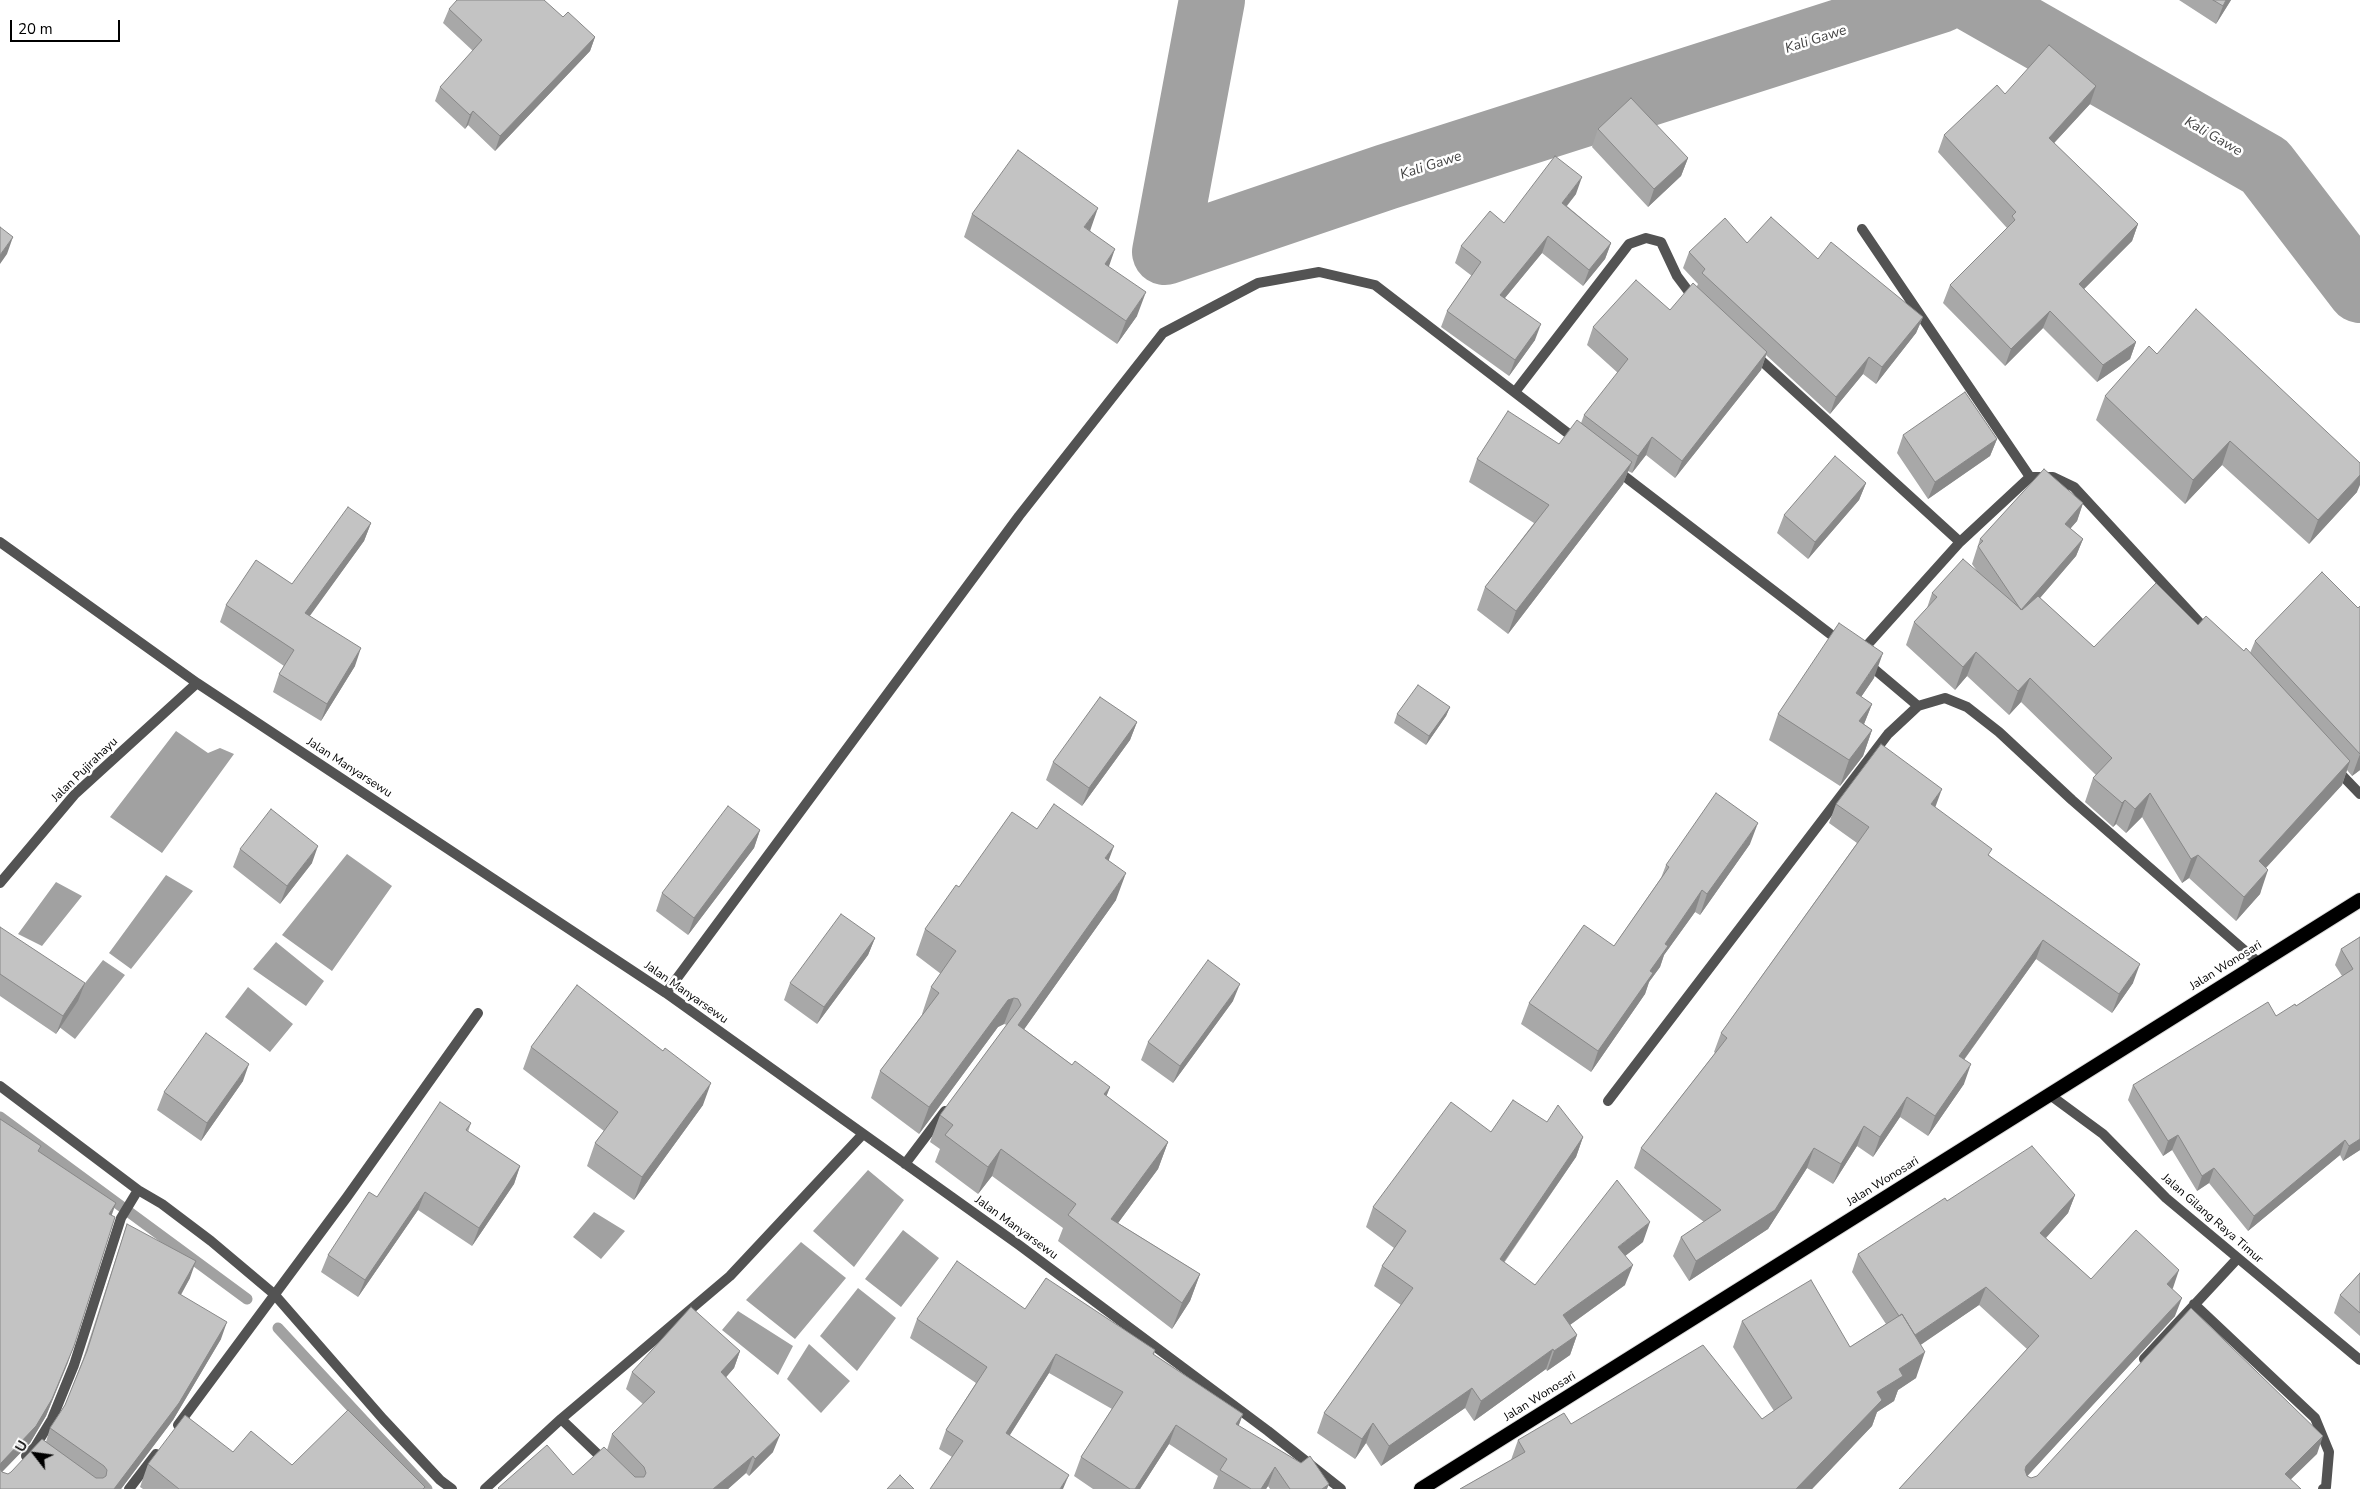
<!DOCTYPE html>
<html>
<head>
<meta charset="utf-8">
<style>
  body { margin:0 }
  #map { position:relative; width:2360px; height:1489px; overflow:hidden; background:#fff; font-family:"Nunito Sans",sans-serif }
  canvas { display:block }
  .north { position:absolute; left:10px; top:1429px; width:50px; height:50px; -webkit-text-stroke:4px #fff; paint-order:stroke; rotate:300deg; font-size:14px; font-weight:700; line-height:20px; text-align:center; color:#000 }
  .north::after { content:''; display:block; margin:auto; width:18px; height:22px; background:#000; clip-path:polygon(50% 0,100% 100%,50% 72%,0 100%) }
  .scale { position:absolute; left:10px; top:20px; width:110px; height:22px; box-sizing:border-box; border:2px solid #000; border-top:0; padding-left:6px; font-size:15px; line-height:18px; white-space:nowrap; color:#000; -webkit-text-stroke:4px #fff; paint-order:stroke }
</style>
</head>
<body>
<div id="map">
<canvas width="2360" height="1489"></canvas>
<div class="north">U</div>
<div class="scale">20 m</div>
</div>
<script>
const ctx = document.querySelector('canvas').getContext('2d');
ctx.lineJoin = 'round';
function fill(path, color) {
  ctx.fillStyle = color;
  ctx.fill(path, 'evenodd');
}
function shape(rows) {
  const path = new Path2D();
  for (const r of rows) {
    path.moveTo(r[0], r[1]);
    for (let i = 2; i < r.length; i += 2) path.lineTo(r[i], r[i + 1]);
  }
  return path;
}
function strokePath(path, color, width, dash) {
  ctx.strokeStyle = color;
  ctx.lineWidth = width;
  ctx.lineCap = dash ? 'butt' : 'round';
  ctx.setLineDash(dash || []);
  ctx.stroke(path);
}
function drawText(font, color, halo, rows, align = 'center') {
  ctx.font = font + ' "Nunito Sans",sans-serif';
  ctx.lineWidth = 5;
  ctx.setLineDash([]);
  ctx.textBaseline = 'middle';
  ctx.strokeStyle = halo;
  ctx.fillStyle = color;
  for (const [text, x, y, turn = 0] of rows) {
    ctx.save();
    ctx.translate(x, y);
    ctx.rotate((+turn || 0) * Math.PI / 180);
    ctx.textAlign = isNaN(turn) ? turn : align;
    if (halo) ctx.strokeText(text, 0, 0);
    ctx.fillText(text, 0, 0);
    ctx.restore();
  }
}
const water = shape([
  [176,731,208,753,220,748,234,754,162,853,110,817],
  [347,854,392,886,332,971,282,935],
  [166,875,193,891,131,969,109,953],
  [56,882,82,896,42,946,18,934],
  [276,942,324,981,306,1006,253,969],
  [103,960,125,975,75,1039,54,1023],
  [248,987,293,1024,270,1052,225,1017],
  [868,1170,904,1200,854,1267,813,1231],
  [594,1212,625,1231,601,1259,573,1237],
  [903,1230,939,1258,901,1307,865,1279],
  [801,1242,846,1278,795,1339,746,1300],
  [858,1288,896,1318,857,1371,820,1336],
  [738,1311,793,1346,778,1375,722,1330],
  [809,1344,850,1381,821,1413,787,1379]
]);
const stream = shape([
  [0,1117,247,1299],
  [278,1328,427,1489]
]);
const river = shape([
  [1212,0,1165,252,1386,177,1940,0],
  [1974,0,2265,166,2360,290]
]);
const minor = shape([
  [1862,229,2030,477],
  [1754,354,1960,542],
  [1515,392,1629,244,1646,238,1661,242,1677,276,1695,300],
  [1615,469,1842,643],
  [0,542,197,683,666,993,1019,1245,1268,1431,1341,1489],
  [1861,652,1960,542,2030,477,2053,477,2074,487,2209,633],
  [1867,663,1918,706],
  [2335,768,2360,794],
  [0,883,75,794,197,683],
  [666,993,1019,516,1163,333,1258,283,1319,272,1375,285,1578,441],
  [0,1086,138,1190],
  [2050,1095,2103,1134,2166,1198,2360,1360],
  [1608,1101,1888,734,1918,706,1945,698,1967,707,1999,732,2072,800,2259,963],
  [905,1164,945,1111],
  [2194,1304,2315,1418,2329,1452,2326,1487,2323,1489],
  [2144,1359,2237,1259],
  [561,1419,606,1462],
  [178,1425,347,1197,478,1013],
  [26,1456,35,1447,52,1419,74,1365,121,1218,138,1190,162,1204,211,1241,274,1294,383,1419,440,1480,452,1489],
  [129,1489,156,1454],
  [485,1489,561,1419,730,1276,863,1134]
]);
const trunk = shape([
  [1421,1489,2360,900]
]);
const wall = shape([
  [2179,0,2231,0,2216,24],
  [449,9,563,17,595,37,590,51,495,151,468,125,465,129,435,101,440,87,473,51,443,23],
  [2005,94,2090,104,2054,143,2138,224,2132,241,2084,289,2136,342,2130,359,2097,382,2043,328,2005,366,1943,303,1950,285,2007,228,1938,152,1944,135],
  [1598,129,1688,158,1681,176,1648,207,1592,147],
  [1576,194,1567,206,1611,243,1605,259,1583,286,1542,253,1505,298,1535,340,1509,376,1441,327,1447,311,1472,276,1455,263,1461,246,1504,223],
  [972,214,1090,230,1109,267,1137,316,1117,344,964,237],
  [1747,243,1818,259,1923,317,1916,333,1876,384,1863,374,1830,414,1766,355,1761,370,1675,478,1646,455,1632,473,1628,471,1623,484,1508,634,1477,610,1485,587,1534,523,1469,482,1477,459,1559,444,1581,423,1584,415,1618,373,1587,345,1593,327,1670,310,1697,286,1698,284,1683,268,1689,252],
  [2157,354,2357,492,2309,544,2222,465,2185,504,2096,420,2105,396],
  [1903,435,1997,439,1990,456,1928,499,1897,453],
  [1866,483,1859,500,1808,559,1777,533,1784,515],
  [2083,503,2077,521,2070,528,2083,539,2076,556,2040,598,2094,647,2198,625,2244,651,2250,653,2255,641,2358,608,2360,606,2360,770,2352,776,2347,770,2342,785,2266,868,2260,894,2236,921,2189,878,2182,883,2142,817,2126,833,2116,824,2113,827,2085,802,2093,778,2096,775,2021,702,2009,715,1967,676,1955,690,1906,645,1914,622,1927,608,1932,593,1977,571,1972,564,1980,539],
  [371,523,364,541,309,616,355,666,321,721,273,692,279,674,284,666,220,622,226,605,292,584],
  [1874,678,1861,697,1872,704,1864,724,1872,730,1863,756,1840,786,1769,740,1778,714],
  [1450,707,1446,716,1426,745,1394,723,1397,714],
  [1137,722,1130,740,1082,806,1046,780,1053,762],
  [1836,804,1935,807,1990,856,2133,983,2112,1013,2036,959,1964,1060,1964,1084,1928,1136,1900,1117,1873,1157,1857,1146,1833,1184,1807,1168,1768,1229,1689,1281,1673,1256,1681,1237,1704,1222,1634,1168,1641,1148,1715,1053,1714,1052,1721,1033,1857,843,1829,823],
  [1037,829,1108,860,1116,900,1024,1029,1072,1065,1110,1087,1106,1096,1168,1142,1158,1169,1118,1223,1200,1274,1190,1301,1172,1329,1058,1241,1063,1228,992,1176,978,1194,935,1162,940,1149,930,1142,940,1115,1007,1025,1004,1024,998,1027,919,1134,871,1098,880,1071,922,1015,922,1014,931,987,941,974,916,955,925,929],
  [760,830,754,848,688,935,656,911,662,893],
  [1750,844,1700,915,1695,912,1664,955,1660,967,1649,982,1645,994,1591,1072,1521,1024,1529,1003,1614,946,1661,878,1666,865],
  [240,849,312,863,280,904,233,867],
  [0,927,78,1001,56,1034,0,996],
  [2360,937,2360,1150,2343,1161,2340,1155,2248,1231,2209,1183,2197,1191,2172,1150,2163,1156,2128,1100,2133,1085,2276,1016,2296,1006,2342,976,2335,965,2341,949],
  [875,938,868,955,817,1024,784,1000,790,983],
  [1233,1001,1173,1083,1141,1060,1148,1042],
  [531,1047,703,1105,634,1200,587,1166,595,1143,604,1131,523,1069],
  [243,1081,201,1141,157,1110,164,1092],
  [0,1119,41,1146,39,1152,112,1215,68,1363,46,1416,30,1443,2,1472,8,1474,11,1472,46,1442,50,1428,65,1405,83,1359,127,1224,190,1278,181,1295,221,1339,173,1420,121,1489,0,1489],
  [1547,1122,1583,1137,1576,1157,1504,1263,1535,1285,1643,1242,1625,1256,1625,1285,1570,1325,1577,1335,1570,1355,1547,1371,1546,1369,1474,1421,1465,1408,1381,1466,1366,1443,1355,1459,1317,1433,1324,1413,1401,1305,1374,1286,1382,1266,1394,1248,1366,1227,1373,1207,1491,1132],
  [471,1123,468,1132,520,1166,514,1184,472,1246,418,1210,358,1297,321,1272,328,1255,377,1197],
  [2075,1195,2068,1213,2046,1238,2091,1279,2173,1288,2172,1289,2175,1316,2027,1476,2031,1478,2317,1454,1899,1489,2027,1349,1979,1305,1921,1344,1916,1378,1898,1390,1894,1401,1877,1412,1872,1426,1812,1489,1460,1489,1511,1460,1518,1440,1571,1424,1762,1419,1774,1411,1733,1347,1742,1321,1850,1347,1886,1324,1852,1272,1858,1254,1947,1201],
  [2360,1273,2360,1336,2334,1313,2340,1295],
  [1025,1309,1155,1350,1154,1355,1243,1414,1238,1426,1327,1489,1270,1489,1268,1486,1266,1489,1213,1489,1218,1476,1169,1444,1140,1489,1093,1489,1074,1476,1081,1457,1112,1409,1049,1373,1010,1435,952,1457,939,1449,946,1430,976,1383,910,1338,917,1319],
  [740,1351,734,1368,726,1377,773,1452,749,1476,746,1473,728,1489,498,1489,498,1488,573,1475,607,1450,612,1434,643,1404,626,1389,632,1372],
  [233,1452,292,1465,424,1489,143,1489,140,1487,148,1464]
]);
const shadedWall = shape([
  [2226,0,2231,0,2216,24,2223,6],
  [595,37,590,51,495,151,500,136],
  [2096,86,2090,104,2043,155,2049,138],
  [473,111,468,125,465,129,470,115],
  [1688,158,1681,176,1648,207,1654,189],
  [1582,177,1576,194,1556,219,1562,203],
  [1098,208,1090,231,1084,227],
  [2138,224,2132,241,2072,301,2079,284],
  [1548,236,1542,253,1494,311,1500,295],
  [13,237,7,254,0,264,0,255],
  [1611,243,1605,259,1583,286,1589,270],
  [1115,249,1107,272,1105,264],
  [1146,292,1137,316,1117,344,1126,321],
  [2050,311,2043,328,2005,366,2011,349],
  [1923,317,1916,333,1876,384,1882,367],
  [1541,324,1535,340,1509,376,1515,360],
  [2136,342,2130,359,2097,382,2103,365],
  [1767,352,1761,370,1675,478,1682,461],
  [1869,357,1863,374,1830,414,1836,397],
  [1652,437,1646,455,1632,473,1638,456],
  [1997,439,1990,456,1928,499,1935,482],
  [2230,441,2222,465,2185,504,2193,480],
  [1632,462,1623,484,1508,634,1516,611],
  [2360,475,2360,485,2357,492,2309,544,2318,520],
  [1866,483,1859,500,1808,559,1815,542],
  [2083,503,2077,521,2059,542,2065,524],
  [371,523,364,541,299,631,305,613],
  [2083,539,2076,556,2015,627,2021,610],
  [361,648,355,666,321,721,327,704],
  [1976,652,1967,676,1955,690,1963,667],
  [1883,653,1874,678,1846,719,1856,693],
  [2030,678,2021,702,2009,715,2018,691],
  [1872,704,1862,729,1859,721],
  [1450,707,1446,716,1426,745,1429,736],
  [1137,722,1130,740,1082,806,1089,788],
  [1872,730,1863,756,1840,786,1849,760],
  [2360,754,2360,770,2352,776],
  [2350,761,2342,785,2250,885,2259,861],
  [1942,789,1935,808,1931,804],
  [2150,793,2142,817,2126,833,2135,809],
  [2125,800,2116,824,2113,827,2122,803],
  [1758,823,1750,844,1700,915,1707,894],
  [760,830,754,848,688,935,694,918],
  [318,846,312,863,280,904,287,886],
  [1114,846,1104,873,1105,858],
  [2198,855,2189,878,2182,883,2191,859],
  [2268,870,2260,894,2236,921,2244,897],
  [1126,873,1116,900,1008,1052,1018,1025],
  [1702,890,1695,912,1664,955,1660,967,1649,982,1645,994,1591,1072,1598,1051,1650,971,1665,944],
  [875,938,868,955,817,1024,824,1007],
  [2043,940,2036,959,1952,1076,1959,1056],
  [2140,964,2133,983,2112,1013,2119,994],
  [85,983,78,1001,56,1034,63,1016],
  [1240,984,1233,1001,1173,1083,1180,1066],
  [1014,998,1004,1024,998,1027,919,1134,929,1107,1008,1000],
  [249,1064,243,1081,201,1141,207,1123],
  [1971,1064,1964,1084,1928,1136,1935,1116],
  [711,1083,703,1105,634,1200,642,1177],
  [1110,1087,1100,1113,1104,1094],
  [1907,1097,1900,1117,1873,1157,1880,1137],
  [1864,1126,1857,1146,1833,1184,1841,1164],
  [2178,1135,2172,1150,2163,1156,2168,1141],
  [1583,1137,1576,1157,1492,1279,1500,1259],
  [2360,1139,2360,1150,2343,1161,2349,1146],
  [2345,1140,2340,1155,2248,1231,2254,1216],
  [1168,1142,1158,1169,1104,1242,1111,1219],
  [1814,1148,1807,1168,1768,1229,1689,1281,1696,1261],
  [1001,1149,992,1176,978,1194,988,1167],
  [520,1166,514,1184,472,1246,479,1228],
  [2214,1168,2209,1183,2197,1191,2202,1176],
  [425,1192,418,1210,358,1297,365,1280],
  [2075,1195,2068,1213,2034,1251,2040,1233],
  [116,1203,110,1220,109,1214],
  [1650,1222,1643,1242,1611,1267,1618,1247],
  [196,1261,190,1278,172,1310,178,1293],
  [1633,1265,1625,1285,1556,1335,1563,1315],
  [2179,1270,2173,1288,2160,1302,2167,1284],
  [1200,1274,1190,1301,1172,1329,1182,1303],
  [1986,1287,1979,1305,1906,1355,1912,1337],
  [2182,1298,2175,1316,2020,1484,2026,1466],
  [227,1322,221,1339,173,1420,121,1489,114,1489],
  [1577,1335,1570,1355,1547,1371,1554,1351],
  [74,1346,46,1416,30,1443,0,1474,0,1465,1,1463],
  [1553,1349,1546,1369,1474,1421,1481,1401],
  [740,1351,734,1368,715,1390,721,1372],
  [1925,1352,1916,1378,1898,1390,1894,1401,1877,1412,1872,1426,1812,1489,1796,1489,1877,1392,1899,1369],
  [1056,1354,1049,1373,999,1452,1006,1433],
  [1472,1388,1465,1408,1381,1466,1389,1446],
  [1243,1414,1236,1433,1236,1424],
  [1373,1423,1366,1443,1355,1459,1362,1439],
  [1176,1425,1169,1444,1140,1489,1135,1489],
  [780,1435,773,1452,749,1476,755,1459],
  [2323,1436,2317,1454,2281,1489,2285,1474],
  [753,1456,746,1473,728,1489,713,1489],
  [1275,1467,1268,1486,1266,1489,1261,1489],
  [1069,1475,1063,1489,1060,1489],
  [1329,1484,1327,1489,1322,1489]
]);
const building = shape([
  [457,0,544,0,563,17,568,12,595,37,500,136,473,111,470,115,440,87,482,40,449,9,457,0],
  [2213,0,2226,0,2223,6,2213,0],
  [2049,45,2096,86,2049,138,2138,224,2079,284,2136,342,2103,365,2050,311,2011,349,1950,285,2015,220,2012,216,2016,212,1944,135,1997,85,2005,94,2049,45],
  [1631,98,1688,158,1654,189,1598,129,1631,98],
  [1018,150,1098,208,1084,227,1115,249,1105,264,1146,292,1126,321,972,214,1018,150],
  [1555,156,1582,177,1562,203,1611,243,1589,270,1548,236,1500,295,1541,324,1515,360,1447,311,1481,262,1461,246,1490,211,1504,223,1555,156],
  [1771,217,1818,259,1831,242,1923,317,1882,367,1869,357,1836,397,1702,273,1705,269,1689,252,1725,218,1747,243,1771,217],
  [0,227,13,237,0,255,0,227],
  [1636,280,1670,310,1693,283,1767,352,1682,461,1652,437,1638,456,1584,415,1628,359,1593,327,1636,280],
  [2196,309,2360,463,2360,475,2318,520,2230,441,2193,480,2105,396,2149,346,2157,354,2196,309],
  [1965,392,1997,439,1935,482,1903,435,1965,392],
  [1508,411,1559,444,1577,420,1632,462,1516,611,1485,587,1549,505,1477,459,1508,411],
  [1835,456,1866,483,1815,542,1784,515,1835,456],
  [2044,469,2083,503,2065,524,2083,539,2021,610,1978,546,1983,541,1980,539,2044,469],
  [348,507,371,523,305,613,361,648,327,704,279,674,294,650,226,605,256,560,292,584,348,507],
  [1963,559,2022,610,2038,596,2094,647,2156,583,2198,625,2206,616,2244,651,2246,648,2350,761,2259,861,2268,870,2244,897,2198,855,2191,859,2150,793,2135,809,2125,800,2122,803,2093,778,2112,758,2030,678,2018,691,1976,652,1963,667,1914,622,1937,597,1932,593,1963,559],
  [2322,572,2358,608,2360,606,2360,754,2255,641,2322,572],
  [1839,623,1883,653,1856,693,1872,704,1859,721,1872,730,1849,760,1778,714,1839,623],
  [1418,685,1450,707,1429,736,1397,714,1418,685],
  [1100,697,1137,722,1089,788,1053,762,1100,697],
  [1881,744,1942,789,1931,804,1992,849,1988,855,2140,964,2119,994,2043,940,1959,1056,1971,1064,1935,1116,1907,1097,1880,1137,1864,1126,1841,1164,1814,1148,1775,1210,1696,1261,1681,1237,1721,1210,1641,1148,1727,1038,1721,1033,1869,827,1836,804,1881,744],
  [1716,793,1758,823,1707,894,1702,890,1665,944,1668,946,1650,971,1653,973,1598,1051,1529,1003,1584,925,1614,946,1669,867,1666,865,1716,793],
  [1054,804,1114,846,1105,858,1126,873,1018,1025,1072,1065,1075,1061,1110,1087,1104,1094,1168,1142,1111,1219,1200,1274,1182,1303,1068,1215,1076,1204,1001,1149,988,1167,945,1135,953,1125,940,1115,1019,1008,1021,1005,1018,999,1014,998,1008,1000,929,1107,880,1071,939,993,931,987,956,951,925,929,956,885,959,887,1012,812,1037,829,1054,804],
  [728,806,760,830,694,918,662,893,728,806],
  [271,809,318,846,287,886,240,849,271,809],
  [841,914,875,938,824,1007,790,983,841,914],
  [0,927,85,983,63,1016,0,974,0,927],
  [2360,937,2360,1139,2349,1146,2345,1140,2254,1216,2214,1168,2202,1176,2178,1135,2168,1141,2133,1085,2268,1002,2276,1016,2295,1004,2296,1006,2353,969,2341,949,2360,937],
  [1208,960,1240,984,1180,1066,1148,1042,1208,960],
  [577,985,663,1051,665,1048,711,1083,642,1177,595,1143,618,1112,531,1047,577,985],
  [206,1033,249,1064,207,1123,164,1092,206,1033],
  [1513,1100,1547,1122,1558,1105,1583,1137,1500,1259,1535,1285,1617,1180,1650,1222,1618,1247,1633,1265,1563,1315,1577,1335,1554,1351,1553,1349,1481,1401,1472,1388,1389,1446,1373,1423,1362,1439,1324,1413,1413,1288,1382,1266,1406,1231,1373,1207,1451,1102,1491,1132,1513,1100],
  [440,1102,471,1123,466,1130,520,1166,479,1228,425,1192,365,1280,328,1255,369,1192,377,1197,440,1102],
  [0,1119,41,1146,38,1151,116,1203,109,1214,115,1217,74,1346,52,1399,36,1426,1,1463,0,1466,0,1119],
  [2032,1146,2075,1195,2040,1233,2091,1279,2136,1230,2179,1270,2167,1284,2182,1298,2026,1466,2025,1470,2027,1476,2031,1478,2037,1476,2191,1308,2323,1436,2285,1474,2301,1489,1899,1489,2039,1336,1986,1287,1915,1335,1902,1314,1899,1316,1858,1254,1945,1198,1947,1201,2032,1146],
  [127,1224,196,1261,178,1293,227,1322,179,1403,114,1489,0,1489,0,1469,2,1472,8,1474,11,1472,42,1439,96,1478,103,1478,106,1476,107,1470,104,1466,50,1428,65,1405,87,1351,127,1224],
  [957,1261,1025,1309,1046,1278,1155,1350,1153,1354,1243,1414,1236,1424,1301,1463,1310,1456,1329,1484,1322,1489,1290,1489,1275,1467,1261,1489,1251,1489,1220,1470,1227,1459,1176,1425,1135,1489,1130,1489,1081,1457,1123,1392,1056,1354,1006,1433,1069,1475,1060,1489,930,1489,963,1441,946,1430,987,1367,917,1319,957,1261],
  [2360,1273,2360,1313,2340,1295,2360,1273],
  [1811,1280,1850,1347,1902,1314,1925,1352,1899,1369,1903,1376,1877,1392,1882,1400,1796,1489,1460,1489,1525,1452,1518,1440,1564,1413,1571,1424,1703,1345,1762,1419,1792,1398,1742,1321,1811,1280],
  [691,1307,740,1351,721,1372,780,1435,755,1459,753,1456,713,1489,499,1489,498,1488,547,1445,573,1475,604,1447,635,1477,644,1477,646,1473,644,1467,612,1434,655,1392,632,1372,691,1307],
  [348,1410,425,1487,423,1489,179,1489,148,1464,185,1415,233,1452,251,1431,292,1465,348,1410],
  [900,1475,914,1489,887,1489,900,1475]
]);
const streetNames = [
  ["Jalan Manyarsewu",349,768,33],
  ["Jalan Pujirahayu",85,770,-44],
  ["Jalan Wonosari",2226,966,-32],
  ["Jalan Manyarsewu",686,993,35],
  ["Jalan Wonosari",1883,1182,-32],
  ["Jalan Gilang Raya Timur",2212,1219,41],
  ["Jalan Manyarsewu",1016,1228,36],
  ["Jalan Wonosari",1540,1397,-32]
];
const waterNames = [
  ["Kali Gawe",1816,40,-18],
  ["Kali Gawe",2213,137,30],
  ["Kali Gawe",1431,166,-18]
];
fill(water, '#a1a1a1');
strokePath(stream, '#a1a1a1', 11);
strokePath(river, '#a1a1a1', 66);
strokePath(trunk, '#dbdbdb', 16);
strokePath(minor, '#535353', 10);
strokePath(trunk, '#000', 14);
fill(wall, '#a8a8a8');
fill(shadedWall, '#888');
fill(building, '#c3c3c3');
strokePath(building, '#888', 1);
drawText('12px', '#000', '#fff', streetNames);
drawText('italic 14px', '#424242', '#fff', waterNames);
</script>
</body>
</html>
